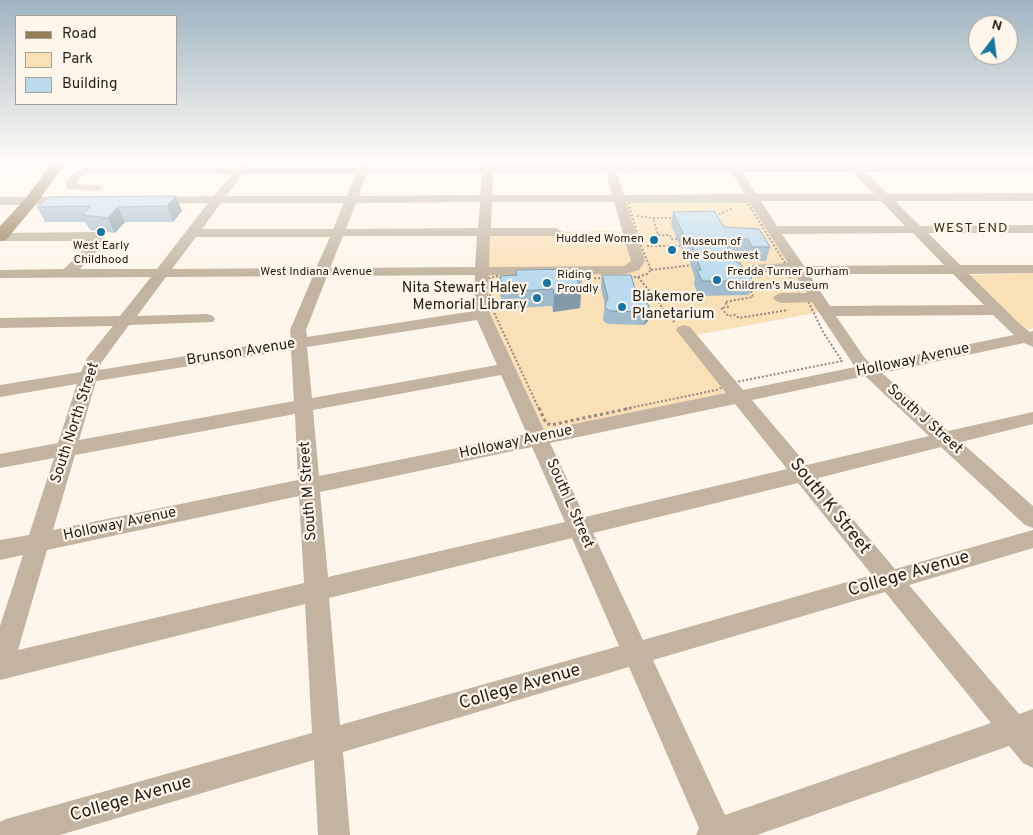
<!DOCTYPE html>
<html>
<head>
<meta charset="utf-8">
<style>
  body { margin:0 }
  #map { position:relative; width:1033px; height:835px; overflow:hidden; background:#fef6ea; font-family:Overpass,sans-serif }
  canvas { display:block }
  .legend { position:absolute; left:15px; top:15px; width:162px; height:90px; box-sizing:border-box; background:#fef6ea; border:1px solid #a7a094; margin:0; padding:6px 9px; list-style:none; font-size:15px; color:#251e14 }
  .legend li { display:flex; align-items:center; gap:10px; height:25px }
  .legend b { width:25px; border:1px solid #a7a094 }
  .north { position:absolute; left:968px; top:15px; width:50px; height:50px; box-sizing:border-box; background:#fef6ea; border:1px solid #a7a094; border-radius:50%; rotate:15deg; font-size:14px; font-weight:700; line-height:20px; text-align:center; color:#251e14 }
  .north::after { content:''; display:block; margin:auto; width:18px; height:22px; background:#1575a2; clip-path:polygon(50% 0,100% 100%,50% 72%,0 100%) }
</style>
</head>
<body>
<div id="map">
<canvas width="1033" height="835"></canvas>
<ul class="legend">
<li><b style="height:6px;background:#947c57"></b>Road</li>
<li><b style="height:14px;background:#fae0b7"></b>Park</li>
<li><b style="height:14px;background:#badaee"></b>Building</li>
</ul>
<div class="north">N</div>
</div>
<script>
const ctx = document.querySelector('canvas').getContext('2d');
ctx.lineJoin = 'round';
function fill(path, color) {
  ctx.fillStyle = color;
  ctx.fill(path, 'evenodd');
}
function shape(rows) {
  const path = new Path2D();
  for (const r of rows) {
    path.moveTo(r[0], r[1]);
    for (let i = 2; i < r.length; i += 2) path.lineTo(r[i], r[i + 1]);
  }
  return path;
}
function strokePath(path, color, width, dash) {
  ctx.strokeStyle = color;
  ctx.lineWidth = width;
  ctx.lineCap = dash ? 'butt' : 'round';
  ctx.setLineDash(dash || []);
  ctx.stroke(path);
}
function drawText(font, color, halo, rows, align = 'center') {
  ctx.font = font + ' Overpass,sans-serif';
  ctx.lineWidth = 4.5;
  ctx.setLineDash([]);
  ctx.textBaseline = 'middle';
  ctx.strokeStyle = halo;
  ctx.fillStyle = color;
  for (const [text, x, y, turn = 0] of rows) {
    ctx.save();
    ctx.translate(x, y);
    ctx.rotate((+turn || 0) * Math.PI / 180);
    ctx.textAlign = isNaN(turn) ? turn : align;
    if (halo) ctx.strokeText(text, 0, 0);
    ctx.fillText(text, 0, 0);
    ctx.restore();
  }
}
const green = shape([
  [622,199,750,199,820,312,696,335,732,395,543,432,484,304,484,232,630,231],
  [1033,273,1033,328,1029,329,1021,325,970,275]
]);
const pathFar1 = shape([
  [637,216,653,218],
  [715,216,733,208],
  [675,218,653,218,658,235,670,235,671,239,679,239],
  [647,246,682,246],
  [651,270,694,265],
  [638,277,675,323],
  [750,287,753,297,725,302,728,307,721,308,728,316,735,315,739,318,788,310],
  [539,409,490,304,490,278,497,276,508,281,572,281,575,279,638,277,647,274,651,270,641,246,628,202,747,202,785,263,786,270,800,294,809,303,823,332,842,361,736,382,716,390,625,409]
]);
const path = shape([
  [539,408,546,423,551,425,631,408]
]);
const minor = shape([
  [243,161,249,162,250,164,248,167,359,167,362,161,372,161,370,167,482,167,483,161,493,161,493,166,604,166,603,161,613,161,615,166,727,166,724,161,734,161,737,166,847,165,847,162,849,161,855,162,858,165,1033,165,1033,171,865,172,888,194,1033,193,1033,201,895,201,920,226,1033,225,1033,233,928,233,960,265,1033,265,1033,273,969,274,1020,324,1030,332,1033,331,1033,347,1024,343,882,373,948,431,1033,412,1033,424,961,442,1033,506,1033,528,1025,525,941,447,818,478,895,569,1033,530,1033,548,909,585,1019,714,1033,709,1033,768,1023,763,1009,746,757,835,696,835,699,828,629,667,343,752,350,835,318,835,314,760,60,835,0,835,0,822,6,819,312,733,305,604,0,680,0,626,23,555,0,560,0,540,29,535,54,458,0,468,0,454,58,443,77,384,0,397,0,385,81,372,87,358,113,326,0,328,0,318,120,316,151,277,0,278,0,270,64,269,92,241,0,241,0,233,98,232,103,233,106,242,80,269,157,269,208,203,152,204,148,203,146,200,148,197,214,196,232,174,87,173,78,180,77,184,100,186,102,188,100,190,96,191,68,189,65,185,69,177,84,167,237,167,243,161],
  [731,172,745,194,624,195,617,173,731,172],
  [742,172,853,172,874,194,756,194,742,172],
  [367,173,482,173,480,195,359,196,367,173],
  [493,173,606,173,612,195,492,195,493,173],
  [243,174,356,174,347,196,226,196,243,174],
  [761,201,881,201,905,226,777,226,761,201],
  [480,202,478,228,346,229,356,203,480,202],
  [492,202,614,202,631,261,624,266,489,267,490,236,556,236,562,232,556,228,491,228,492,202],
  [626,202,749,202,788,263,751,265,749,268,752,274,754,277,759,278,764,277,765,272,793,271,807,293,781,293,776,295,773,298,776,301,781,303,812,302,855,367,743,390,690,327,684,325,678,327,676,330,726,393,544,430,490,314,488,305,489,275,625,274,639,270,645,261,626,202],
  [221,203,344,203,333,229,202,229,221,203],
  [913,233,944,265,804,266,782,234,913,233],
  [343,236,477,236,475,267,330,268,343,236],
  [196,237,330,237,316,268,172,269,196,237],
  [809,274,953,274,984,305,830,306,809,274],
  [475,275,474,311,307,337,306,330,327,276,475,275],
  [313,276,290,330,291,339,99,370,101,363,129,325,213,322,215,319,213,316,207,314,137,316,166,277,313,276],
  [993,315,1014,335,871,364,864,357,836,316,993,315],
  [477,320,497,365,312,398,307,347,477,320],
  [291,350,294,401,79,440,96,381,291,350],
  [501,375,527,434,319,476,313,410,501,375],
  [865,376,929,436,807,465,752,400,865,376],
  [735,404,787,469,585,517,550,443,735,404],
  [295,414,298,480,53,530,75,455,295,414],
  [532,447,565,522,328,577,320,492,532,447],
  [798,483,872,575,643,640,593,533,798,483],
  [299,496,304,583,18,650,47,550,299,496],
  [572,538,619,646,340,725,329,598,572,538],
  [885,592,991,723,725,815,653,660,885,592],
  [0,197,69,197,75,201,69,205,0,205,0,197]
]);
const major = shape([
  [53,161,67,161,36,204,6,240,0,241,0,226,26,198,53,161]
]);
const wall = shape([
  [386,161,426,161,425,165,386,165],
  [758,161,777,161,776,164,760,164],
  [860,161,910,161,909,163,862,163],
  [176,196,182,211,173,222,125,222,115,233,90,230,85,222,45,222,37,207],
  [673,212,724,227,770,247,766,261,748,261,744,253,731,253,736,262,744,270,753,281,749,295,698,296,694,284,695,278,689,260,686,260,671,225],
  [516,270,582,279,580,308,553,312,552,306,517,308,516,303,502,304,500,293,500,276,516,275],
  [602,275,650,308,648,321,644,325,609,324,604,322,603,318,605,305,601,288]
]);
const shadedWall = shape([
  [176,196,182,211,173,222,167,206],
  [118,207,125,222,115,233,108,218],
  [581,291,580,308,553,312,554,295],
  [650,308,648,321,644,325,646,312]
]);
const building = shape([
  [176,196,167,206,118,207,108,218,82,215,91,206,37,207,49,197,176,196],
  [714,211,724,227,759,229,770,247,752,247,748,239,723,240,736,262,740,263,744,270,748,270,753,281,702,281,697,270,701,270,692,246,689,246,673,212,714,211],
  [579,269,582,279,577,280,581,291,554,295,553,289,517,291,516,286,502,287,500,276,517,275,516,270,579,269],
  [602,275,631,275,635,289,634,297,646,301,650,308,646,312,610,311,606,309,605,305,608,298,602,275]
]);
const markers = [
  [101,232,5,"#1575a2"],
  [654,240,5,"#1575a2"],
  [672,250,5,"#1575a2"],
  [717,280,5,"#1575a2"],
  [547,283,5,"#1575a2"],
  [537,298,5,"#1575a2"],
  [622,307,5,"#1575a2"]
];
const farPoinames = [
  ["Huddled Women",644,240,"right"],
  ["Museum of",682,243],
  ["the Southwest",682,257],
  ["West Early",101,247,"center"],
  ["Childhood",101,261,"center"],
  ["Fredda Turner Durham",727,273],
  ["Children's Museum",727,287],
  ["Riding",557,276],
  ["Proudly",557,290]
];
const farStreetnames = [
  ["West Indiana Avenue",316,273]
];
const farNeighbourhoodnames = [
  ["WEST END",971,229]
];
const poiNames = [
  ["Nita Stewart Haley",527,289],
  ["Memorial Library",527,306],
  ["Blakemore",632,298,"left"],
  ["Planetarium",632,315,"left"]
];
const streetNames = [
  ["Brunson Avenue",241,353,-9],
  ["Holloway Avenue",913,361,-12],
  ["South J Street",924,420,42],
  ["South North Street",76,423,-72],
  ["Holloway Avenue",516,443,-12],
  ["South M Street",309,491,-94],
  ["South L Street",569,504,66],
  ["Holloway Avenue",120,525,-12]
];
const nearStreetnames = [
  ["South K Street",829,507,51],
  ["College Avenue",909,575,-16],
  ["College Avenue",520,688,-16],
  ["College Avenue",131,800,-16]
];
fill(green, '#fae0b7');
strokePath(pathFar1, '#938b80', 2, [2, 2]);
strokePath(path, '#938b80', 3, [3, 3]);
fill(minor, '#c2b4a0');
fill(major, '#947c57');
fill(wall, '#a0bbcd');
fill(shadedWall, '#8299a7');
fill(building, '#badaee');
strokePath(building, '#8299a7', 1);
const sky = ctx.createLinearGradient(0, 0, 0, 278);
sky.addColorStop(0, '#9fb4c1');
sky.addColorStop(0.58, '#fffbf6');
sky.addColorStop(1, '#fffbf600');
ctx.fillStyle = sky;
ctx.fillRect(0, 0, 1033, 278);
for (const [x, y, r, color] of markers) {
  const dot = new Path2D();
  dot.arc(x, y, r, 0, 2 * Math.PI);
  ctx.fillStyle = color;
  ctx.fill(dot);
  strokePath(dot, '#fef6ea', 2);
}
drawText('12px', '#251e14', '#fef6ea', farPoinames, 'left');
drawText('12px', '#251e14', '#fef6ea', farStreetnames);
ctx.letterSpacing = '1px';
drawText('14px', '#3b2c13', '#fef6ea', farNeighbourhoodnames);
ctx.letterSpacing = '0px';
drawText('15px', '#251e14', '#fef6ea', poiNames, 'right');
drawText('15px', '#251e14', '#fef6ea', streetNames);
drawText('18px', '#251e14', '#fef6ea', nearStreetnames);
</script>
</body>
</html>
